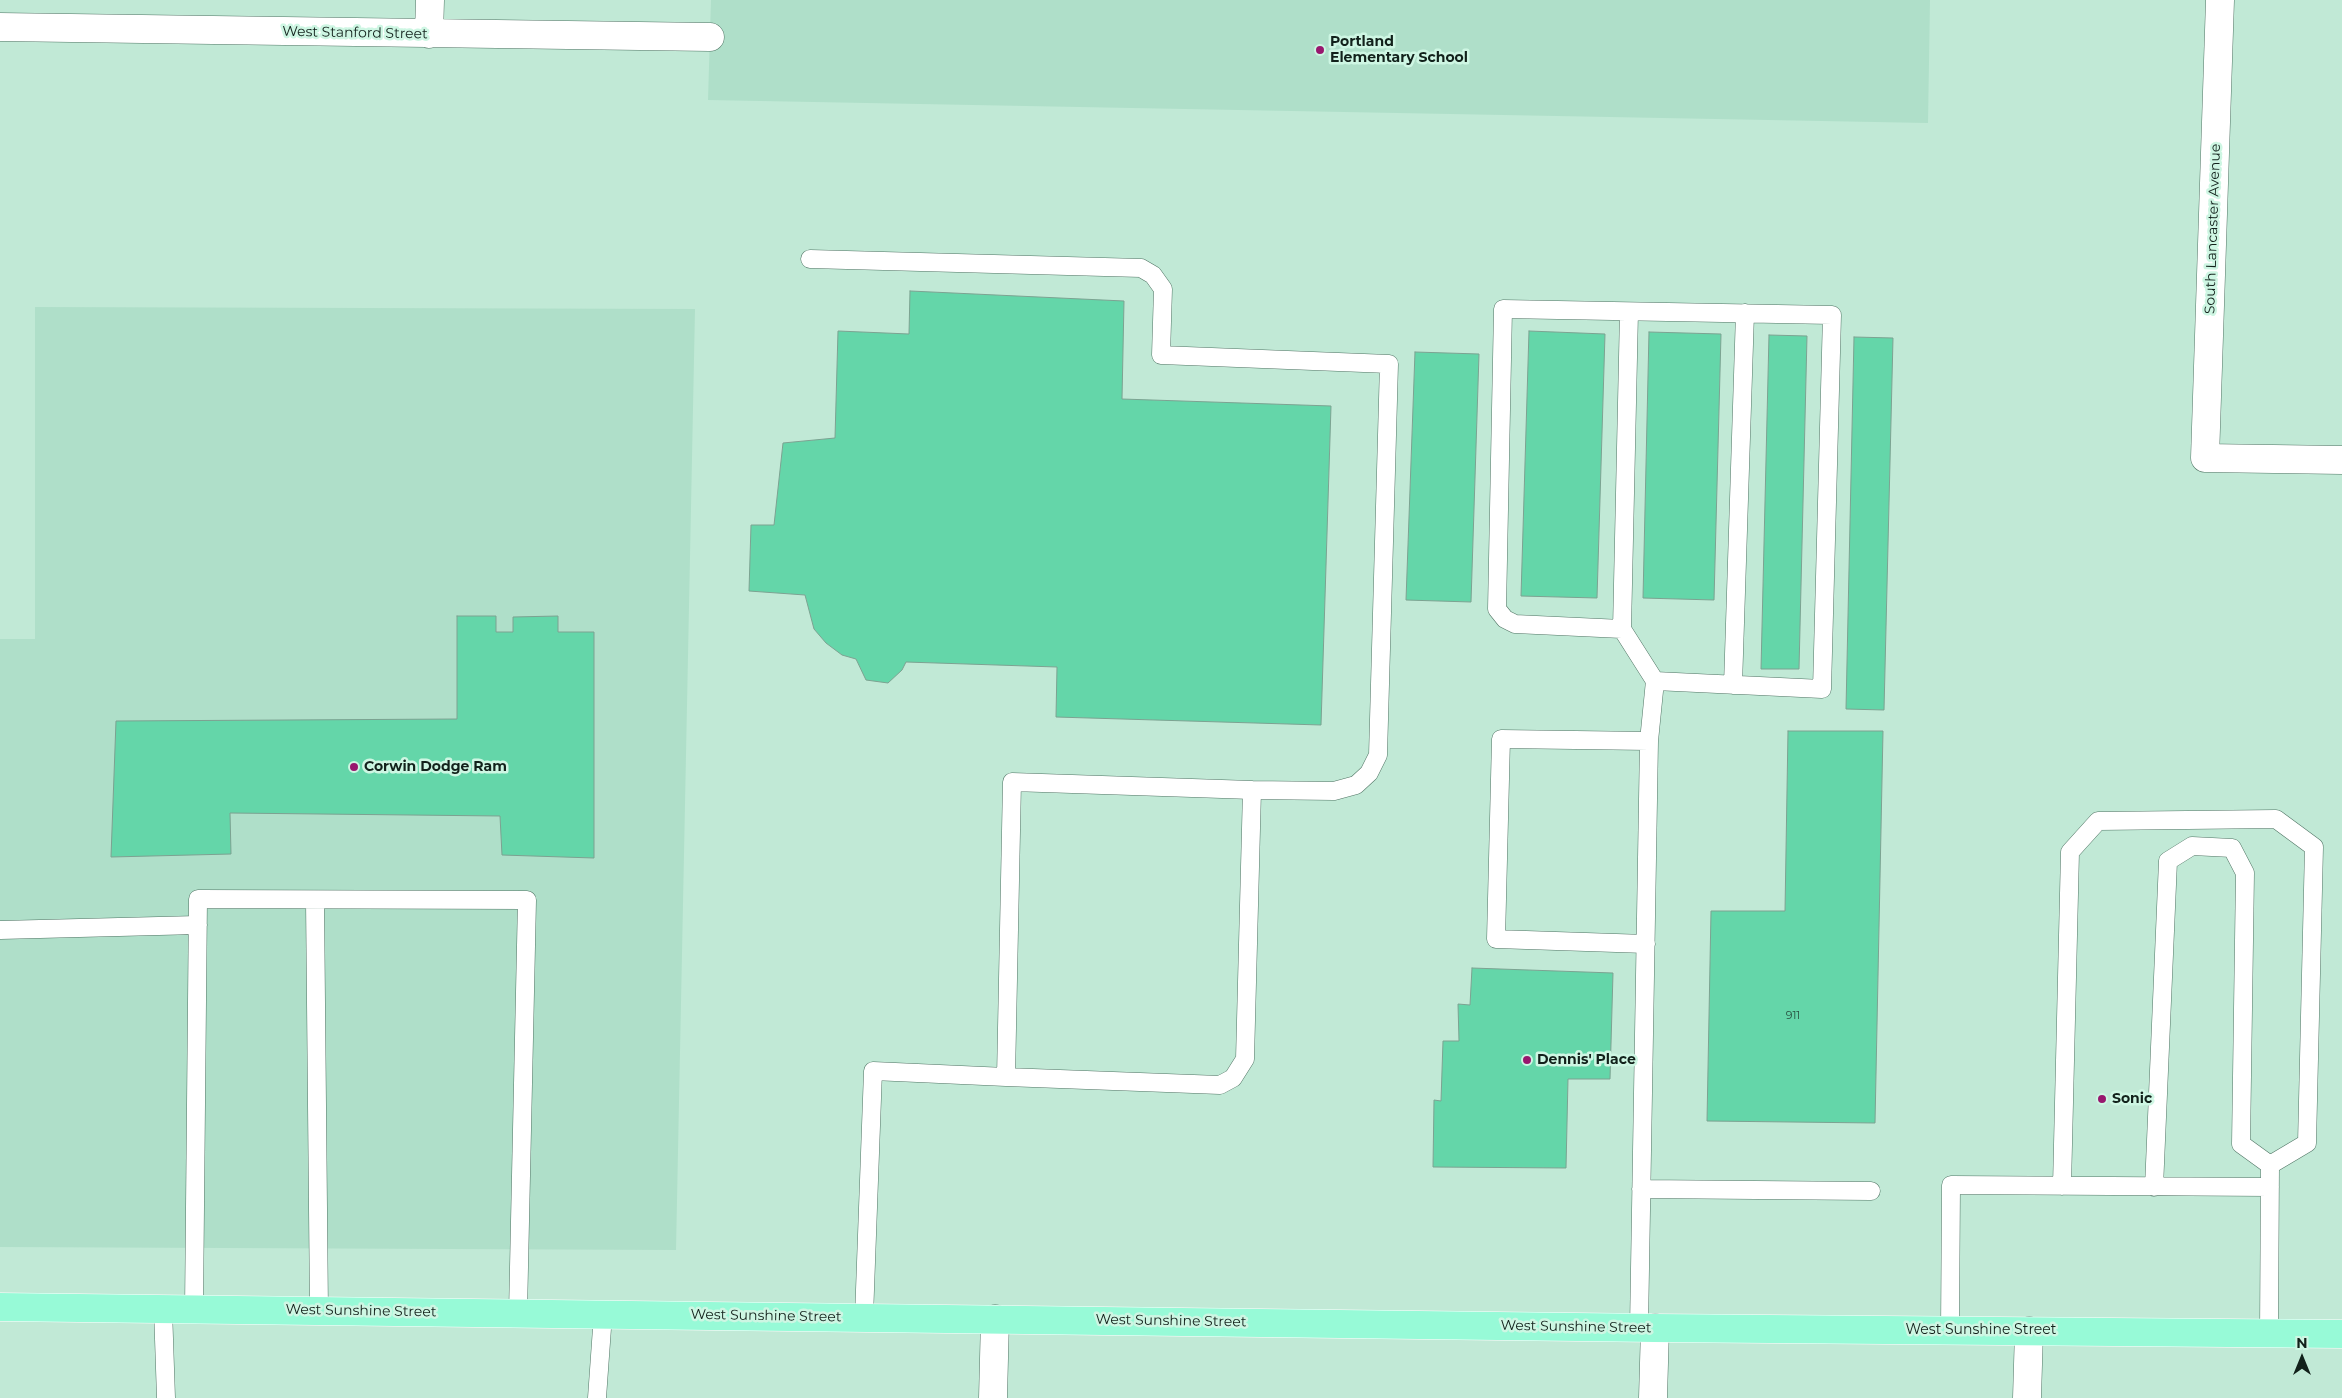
<!DOCTYPE html>
<html>
<head>
<meta charset="utf-8">
<style>
  body { margin:0 }
  #map { position:relative; width:2342px; height:1398px; overflow:hidden; background:#c1e9d6; font-family:Montserrat,sans-serif }
  canvas { display:block }
  .north { position:absolute; left:2277px; top:1333px; width:50px; height:50px; -webkit-text-stroke:4px #cef6e3; paint-order:stroke; rotate:0deg; font-size:14px; font-weight:700; line-height:20px; text-align:center; color:#12211b }
  .north::after { content:''; display:block; margin:auto; width:18px; height:22px; background:#12211b; clip-path:polygon(50% 0,100% 100%,50% 72%,0 100%) }
</style>
</head>
<body>
<div id="map">
<canvas width="2342" height="1398"></canvas>
<div class="north">N</div>
</div>
<script>
const ctx = document.querySelector('canvas').getContext('2d');
ctx.lineJoin = 'round';
function fill(path, color) {
  ctx.fillStyle = color;
  ctx.fill(path, 'evenodd');
}
function shape(rows) {
  const path = new Path2D();
  for (const r of rows) {
    path.moveTo(r[0], r[1]);
    for (let i = 2; i < r.length; i += 2) path.lineTo(r[i], r[i + 1]);
  }
  return path;
}
function strokePath(path, color, width, dash) {
  ctx.strokeStyle = color;
  ctx.lineWidth = width;
  ctx.lineCap = dash ? 'butt' : 'round';
  ctx.setLineDash(dash || []);
  ctx.stroke(path);
}
function drawText(font, color, halo, rows, align = 'center') {
  ctx.font = font + ' Montserrat,sans-serif';
  ctx.lineWidth = 5;
  ctx.setLineDash([]);
  ctx.textBaseline = 'middle';
  ctx.strokeStyle = halo;
  ctx.fillStyle = color;
  for (const [text, x, y, turn = 0] of rows) {
    ctx.save();
    ctx.translate(x, y);
    ctx.rotate((+turn || 0) * Math.PI / 180);
    ctx.textAlign = isNaN(turn) ? turn : align;
    if (halo) ctx.strokeText(text, 0, 0);
    ctx.fillText(text, 0, 0);
    ctx.restore();
  }
}
const built = shape([
  [711,0,1930,0,1928,123,708,100],
  [35,307,695,309,676,1250,0,1247,0,639,35,639]
]);
const building = shape([
  [910,291,1124,301,1122,399,1331,406,1321,725,1056,717,1057,667,906,662,902,670,888,683,866,680,856,659,842,655,826,643,814,629,805,595,749,591,751,525,774,525,783,443,835,438,838,331,909,334,910,291],
  [1529,331,1605,334,1597,598,1521,596,1529,331],
  [1649,332,1721,334,1714,600,1643,598,1649,332],
  [1769,335,1807,336,1799,669,1761,669,1769,335],
  [1854,337,1893,338,1884,710,1846,709,1854,337],
  [1415,352,1479,354,1471,602,1406,600,1415,352],
  [457,616,496,616,496,632,513,632,513,617,558,616,558,632,594,632,594,858,502,855,500,816,230,813,231,854,111,857,116,721,457,719,457,616],
  [1788,731,1883,731,1875,1123,1707,1121,1711,911,1785,911,1788,731],
  [1472,968,1613,973,1610,1079,1568,1079,1566,1168,1433,1167,1434,1100,1441,1101,1443,1041,1459,1041,1458,1004,1470,1005,1472,968]
]);
const lane = shape([
  [810,259,1141,268,1153,275,1163,289,1161,355,1389,364,1378,755,1369,773,1356,785,1334,791,1252,790],
  [1622,629,1629,312],
  [1733,685,1745,313],
  [315,900,319,1311],
  [0,930,198,925],
  [1646,944,1496,939,1501,739,1649,741],
  [2062,1186,2070,852,2098,821,2276,819,2314,847,2307,1143,2270,1165,2269,1333],
  [2154,1187,2168,861,2192,846,2232,848,2245,873,2241,1144,2270,1165],
  [1641,1189,1871,1191],
  [163,1309,166,1398],
  [194,1309,198,899,527,900,518,1313],
  [864,1317,873,1071,1006,1077,1220,1085,1233,1078,1245,1059,1252,790,1012,782,1006,1077],
  [1639,1327,1649,741,1655,681,1822,689,1832,315,1503,309,1497,609,1505,619,1515,624,1622,629,1655,681],
  [1950,1330,1951,1185,2270,1187],
  [597,1398,603,1314]
]);
const street = shape([
  [2220,0,2205,458,2342,460],
  [0,27,710,37],
  [429,34,430,0],
  [993,1398,995,1319],
  [1653,1398,1655,1328],
  [2027,1398,2029,1331]
]);
const primary = shape([
  [0,1307,1655,1328,2342,1334]
]);
const markers = [
  [1320,50,5,"#98176e"],
  [354,767,5,"#98176e"],
  [1527,1060,5,"#98176e"],
  [2102,1099,5,"#98176e"]
];
const numberNames = [
  ["911",1793,1016]
];
const streetNames = [
  ["West Stanford Street",355,33,1],
  ["South Lancaster Avenue",2213,229,-88],
  ["West Sunshine Street",361,1311,1],
  ["West Sunshine Street",766,1316,1],
  ["West Sunshine Street",1171,1321,1],
  ["West Sunshine Street",1576,1327,1],
  ["West Sunshine Street",1981,1330]
];
const poiNames = [
  ["Portland",1330,42],
  ["Elementary School",1330,58],
  ["Corwin Dodge Ram",364,767],
  ["Dennis' Place",1537,1060],
  ["Sonic",2112,1099]
];
fill(built, '#afdfc9');
fill(building, '#64d6a9');
strokePath(building, '#7ca291', 1);
strokePath(lane, '#507464', 19);
strokePath(street, '#507464', 29);
strokePath(primary, '#fff', 29);
strokePath(lane, '#fff', 18);
strokePath(street, '#fff', 28);
strokePath(primary, '#97fad7', 28);
for (const [x, y, r, color] of markers) {
  const dot = new Path2D();
  dot.arc(x, y, r, 0, 2 * Math.PI);
  ctx.fillStyle = color;
  ctx.fill(dot);
  strokePath(dot, '#cef6e3', 2);
}
drawText('11px', '#264e3e', null, numberNames);
drawText('14px', '#12211b', '#cef6e3', streetNames);
drawText('bold 14px', '#12211b', '#cef6e3', poiNames, 'left');
</script>
</body>
</html>
